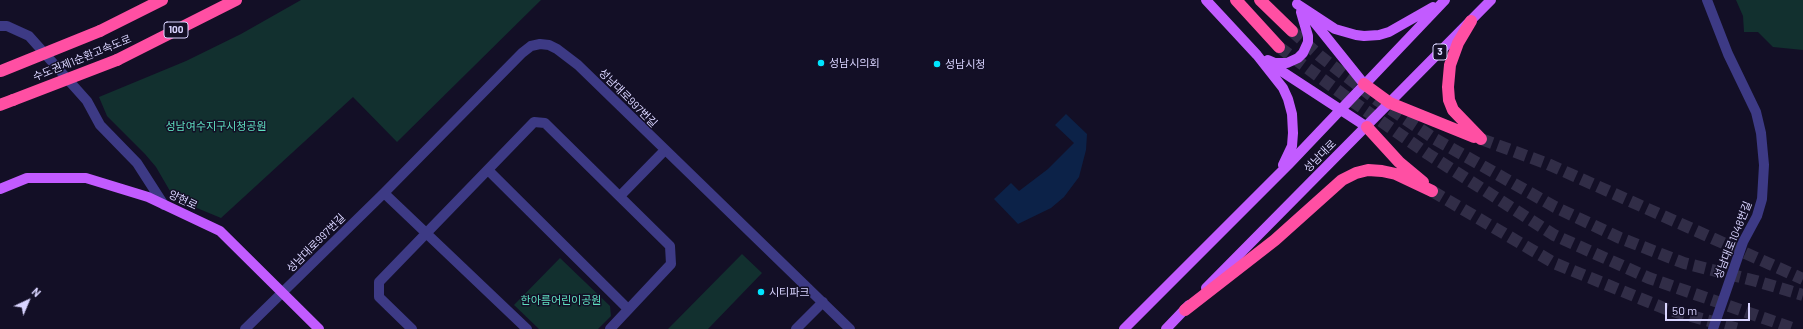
<!DOCTYPE html>
<html>
<head>
<meta charset="utf-8">
<style>
  body { margin:0 }
  #map { position:relative; width:1803px; height:329px; overflow:hidden; background:#130f26; font-family:Barlow,sans-serif }
  canvas { display:block }
  .north { position:absolute; left:8px; top:281px; width:40px; height:40px; -webkit-text-stroke:3px #130f26; paint-order:stroke; rotate:44deg; font-size:11px; font-weight:700; line-height:16px; text-align:center; color:#d9d4ff }
  .north::after { content:''; display:block; margin:auto; width:14px; height:18px; background:#d9d4ff; clip-path:polygon(50% 0,100% 100%,50% 72%,0 100%) }
  .scale { position:absolute; left:1665px; top:303px; width:85px; height:18px; box-sizing:border-box; border:2px solid #d9d4ff; border-top:0; padding-left:5px; font-size:12px; line-height:14px; white-space:nowrap; color:#d9d4ff; -webkit-text-stroke:3px #130f26; paint-order:stroke }
</style>
</head>
<body>
<div id="map">
<canvas width="1803" height="329"></canvas>
<div class="north">N</div>
<div class="scale">50 m</div>
</div>
<script>
const ctx = document.querySelector('canvas').getContext('2d');
ctx.lineJoin = 'round';
function fill(path, color) {
  ctx.fillStyle = color;
  ctx.fill(path, 'evenodd');
}
function shape(rows) {
  const path = new Path2D();
  for (const r of rows) {
    path.moveTo(r[0], r[1]);
    for (let i = 2; i < r.length; i += 2) path.lineTo(r[i], r[i + 1]);
  }
  return path;
}
function strokePath(path, color, width, dash) {
  ctx.strokeStyle = color;
  ctx.lineWidth = width;
  ctx.lineCap = dash ? 'butt' : 'round';
  ctx.setLineDash(dash || []);
  ctx.stroke(path);
}
function drawText(font, color, halo, rows, align = 'center') {
  ctx.font = font + ' Barlow,"Noto Sans KR",sans-serif';
  ctx.lineWidth = 3;
  ctx.setLineDash([]);
  ctx.textBaseline = 'middle';
  ctx.strokeStyle = halo;
  ctx.fillStyle = color;
  for (const [text, x, y, turn = 0] of rows) {
    ctx.save();
    ctx.translate(x, y);
    ctx.rotate((+turn || 0) * Math.PI / 180);
    ctx.textAlign = isNaN(turn) ? turn : align;
    if (halo) ctx.strokeText(text, 0, 0);
    ctx.fillText(text, 0, 0);
    ctx.restore();
  }
}
const green = shape([
  [301,0,541,0,397,142,353,97,221,218,180,201,170,191,156,167,145,154,107,116,99,97,186,61,241,34],
  [1736,0,1803,0,1803,50,1773,47,1758,32,1744,32,1743,16],
  [742,254,762,273,708,329,668,329],
  [560,258,610,306,611,316,598,329,539,329,514,305]
]);
const water = shape([
  [1066,114,1087,134,1086,150,1079,177,1064,197,1051,208,1018,224,994,199,1011,183,1019,191,1048,169,1074,143,1055,125]
]);
const highwayTunnel = shape([
  [1292,31,1320,56,1377,100,1435,139,1555,207,1620,238,1684,263,1756,281,1803,295],
  [1279,47,1345,96,1428,154,1554,235,1649,278,1795,329],
  [1481,139,1548,164,1803,279],
  [1432,191,1554,263,1666,309,1738,329]
]);
const minor = shape([
  [1707,0,1728,54,1756,112,1761,133,1764,165,1762,199,1757,216,1743,242,1713,329],
  [0,26,7,26,29,36,87,101,100,125,137,163,164,205],
  [488,170,628,309],
  [384,193,527,329],
  [620,196,665,150],
  [245,329,384,193,522,53,531,46,540,44,549,45,557,49,578,65,850,329],
  [412,329,379,297,379,282,534,122,545,123,670,246,671,264,610,329],
  [796,329,823,302]
]);
const major = shape([
  [1206,0,1257,55,1283,88,1288,99,1292,114,1293,133,1292,146,1283,165],
  [1297,4,1335,29,1356,35,1364,36,1379,35,1389,32,1433,7],
  [1311,18,1364,84],
  [1268,60,1275,63,1287,63,1298,58,1303,53,1308,42,1308,36,1301,12],
  [1266,61,1367,127],
  [0,189,27,178,86,178,148,197,220,231,319,329],
  [1206,288,1491,0],
  [1124,329,1288,165,1445,0],
  [1166,329,1189,305]
]);
const highway = shape([
  [1236,0,1279,47],
  [1260,0,1292,31],
  [1471,21,1458,43,1450,65,1448,87,1449,100,1453,110,1481,139],
  [100,31,162,0],
  [117,60,236,0],
  [1364,84,1390,103,1474,137],
  [0,105,13,100],
  [1367,127,1399,162,1423,182],
  [1185,310,1275,240,1342,180,1356,173,1368,170,1382,171,1396,174,1432,191]
]);
const highwayBridge = shape([
  [1,71,100,31],
  [13,100,117,60]
]);
const markers = [
  [821,63,4,"#00e5ff"],
  [937,64,4,"#00e5ff"],
  [761,292,4,"#00e5ff"]
];
const shields = [
  [176,30,24],
  [1440,52,14]
];
const shieldNames = [
  ["100",176,30],
  ["3",1440,52]
];
const streetNames = [
  ["수도권제1순환고속도로",82,58,-22],
  ["성남대로997번길",628,98,45],
  ["성남대로",1320,156,-45],
  ["양현로",183,200,25],
  ["성남대로1048번길",1733,240,-68],
  ["성남대로997번길",316,243,-45]
];
const poiNames = [
  ["성남시의회",829,63],
  ["성남시청",945,64],
  ["시티파크",769,292]
];
const parkNames = [
  ["성남여수지구시청공원",216,126],
  ["한아름어린이공원",561,300]
];
fill(green, '#12302f');
fill(water, '#0c2248');
strokePath(highwayTunnel, '#312d47', 12, [12, 6]);
strokePath(minor, '#3d3a85', 10);
strokePath(major, '#c25bff', 10);
strokePath(highway, '#ff4fa3', 12);
strokePath(highwayBridge, '#ff4fa3', 12);
for (const [x, y, r, color] of markers) {
  const dot = new Path2D();
  dot.arc(x, y, r, 0, 2 * Math.PI);
  ctx.fillStyle = color;
  ctx.fill(dot);
  strokePath(dot, '#130f26', 1.5);
}
for (const [x, y, w] of shields) {
  const box = new Path2D();
  box.roundRect(x - w / 2, y - 8, w, 16, 3);
  ctx.fillStyle = '#130f26';
  ctx.fill(box);
  strokePath(box, '#d9d4ff', 1);
}
drawText('bold 10px', '#d9d4ff', null, shieldNames);
drawText('11px', '#d9d4ff', '#130f26', streetNames);
drawText('11px', '#d9d4ff', '#130f26', poiNames, 'left');
drawText('11px', '#5fe0c0', '#130f26', parkNames);
</script>
</body>
</html>
